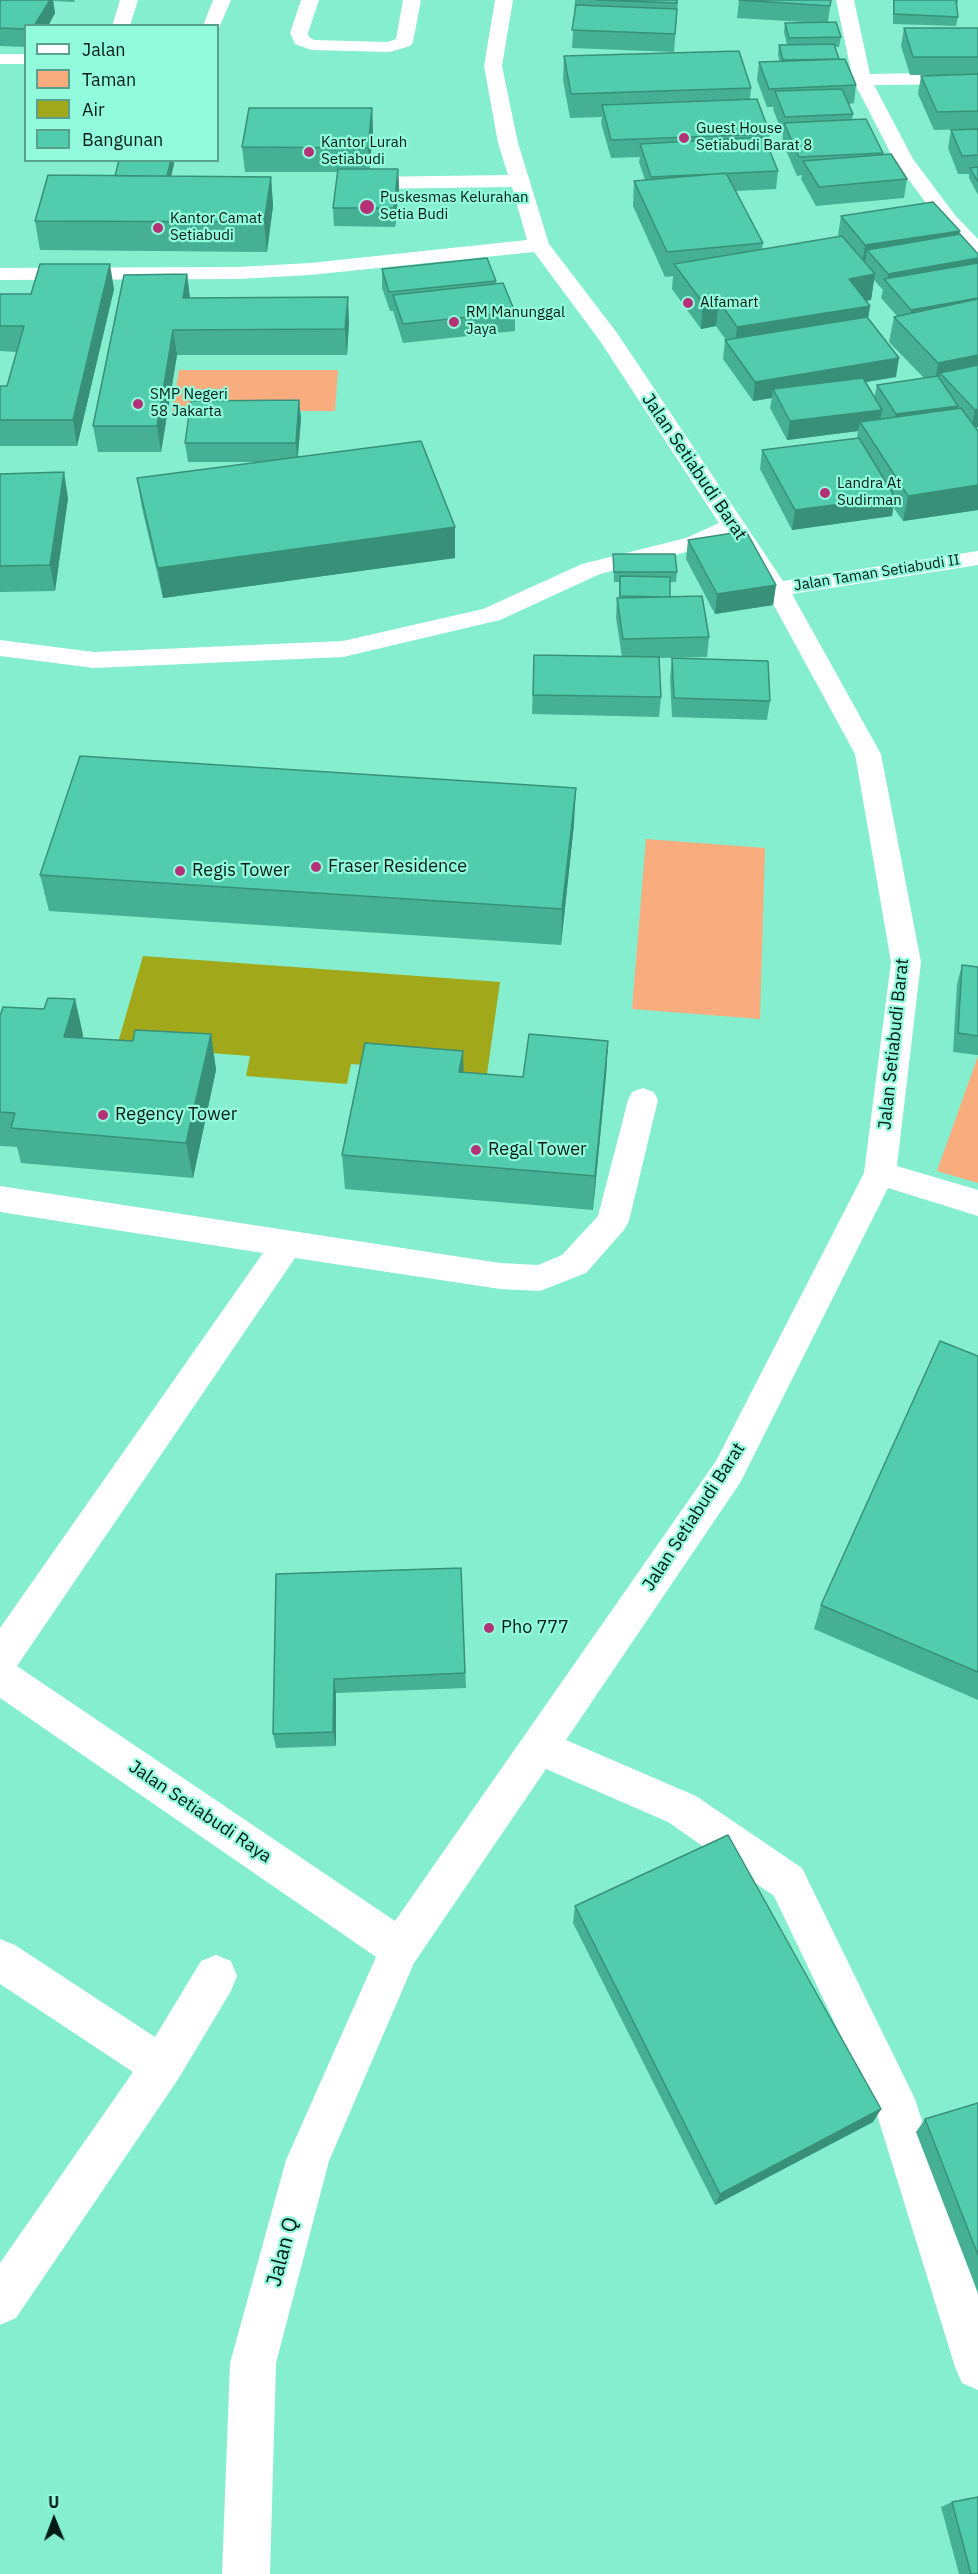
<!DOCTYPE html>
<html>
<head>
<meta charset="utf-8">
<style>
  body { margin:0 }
  #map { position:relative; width:978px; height:2574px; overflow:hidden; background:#85eecf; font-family:"IBM Plex Sans",sans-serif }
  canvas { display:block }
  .legend { position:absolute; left:24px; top:24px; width:195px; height:138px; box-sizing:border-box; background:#92fbdc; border:2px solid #58a18c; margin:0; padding:8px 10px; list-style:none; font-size:18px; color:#001b13 }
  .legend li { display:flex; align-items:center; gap:12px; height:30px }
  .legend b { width:30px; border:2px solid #58a18c }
  .north { position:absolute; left:24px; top:2490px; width:60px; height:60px; -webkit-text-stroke:4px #92fbdc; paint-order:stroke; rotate:359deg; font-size:16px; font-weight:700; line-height:24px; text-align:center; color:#001b13 }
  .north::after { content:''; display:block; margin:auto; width:21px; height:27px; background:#001b13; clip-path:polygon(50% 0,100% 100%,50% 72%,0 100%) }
</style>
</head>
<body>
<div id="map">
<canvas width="978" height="2574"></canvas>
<ul class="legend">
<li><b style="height:8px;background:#fff"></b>Jalan</li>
<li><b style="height:16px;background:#f9ad7e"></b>Taman</li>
<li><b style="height:16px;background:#a1a819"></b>Air</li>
<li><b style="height:16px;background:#51cdad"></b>Bangunan</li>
</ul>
<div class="north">U</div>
</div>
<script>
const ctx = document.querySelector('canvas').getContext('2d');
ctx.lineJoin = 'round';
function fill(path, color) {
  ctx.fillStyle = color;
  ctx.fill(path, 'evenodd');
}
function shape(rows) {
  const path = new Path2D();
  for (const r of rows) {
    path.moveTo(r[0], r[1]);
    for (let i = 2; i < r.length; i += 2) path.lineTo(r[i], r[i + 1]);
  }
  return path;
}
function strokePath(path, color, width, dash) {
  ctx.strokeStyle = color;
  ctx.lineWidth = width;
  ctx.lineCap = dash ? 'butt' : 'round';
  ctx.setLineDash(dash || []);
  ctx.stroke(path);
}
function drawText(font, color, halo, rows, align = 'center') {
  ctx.font = font + ' "IBM Plex Sans",sans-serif';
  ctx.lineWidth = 4.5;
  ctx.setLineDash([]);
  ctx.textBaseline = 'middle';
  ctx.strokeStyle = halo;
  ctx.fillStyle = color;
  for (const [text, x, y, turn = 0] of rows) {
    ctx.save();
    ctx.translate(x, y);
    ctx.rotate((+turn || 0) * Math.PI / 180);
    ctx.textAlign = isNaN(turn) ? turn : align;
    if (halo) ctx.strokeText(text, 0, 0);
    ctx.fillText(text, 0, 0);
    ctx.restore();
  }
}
const green = shape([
  [179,370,338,370,335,411,172,411],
  [646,839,765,848,760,1019,632,1009],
  [978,1056,978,1183,937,1171]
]);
const water = shape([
  [143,956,500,982,487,1074,351,1064,347,1084,246,1076,250,1056,117,1046]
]);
const minor = shape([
  [120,0,138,0,130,26,112,26,120,0],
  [213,0,231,0,218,30,218,26,203,26,213,0],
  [301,0,319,0,308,33,309,37,314,40,388,42,396,39,403,0,421,0,413,42,410,46,390,52,311,50,295,44,290,33,301,0],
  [495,0,513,0,502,66,518,143,549,244,617,333,783,581,978,551,978,565,792,594,881,754,921,962,897,1166,978,1190,978,1216,888,1188,740,1483,566,1740,696,1796,802,1868,915,2099,978,2295,978,2390,962,2383,955,2367,874,2105,774,1896,668,1822,546,1769,414,1963,329,2161,276,2363,270,2574,222,2574,230,2363,286,2160,376,1957,0,1698,0,1628,263,1253,0,1212,0,1186,500,1263,538,1265,562,1255,598,1216,628,1100,632,1092,643,1088,654,1092,658,1100,629,1221,624,1230,586,1273,540,1291,500,1289,295,1258,17,1666,395,1921,716,1461,864,1173,891,962,855,754,765,589,728,537,702,548,600,574,500,620,343,657,94,668,0,656,0,640,94,652,343,641,483,609,582,564,686,538,719,523,600,341,534,252,310,275,238,279,0,280,0,268,238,267,310,263,527,240,512,187,365,189,358,187,355,183,358,179,365,177,508,175,498,143,484,66,495,0],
  [836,0,854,0,870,74,978,72,978,84,874,85,913,159,955,215,978,239,978,257,971,255,941,223,894,160,853,80,836,0],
  [0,54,26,54,26,64,0,64,0,54],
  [0,1939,15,1945,155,2037,201,1961,216,1955,231,1961,237,1976,231,1991,177,2081,16,2318,0,2325,0,2263,133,2072,0,1984,0,1939]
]);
const wall = shape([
  [0,0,75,0,74,2,53,1,55,13,48,26,26,26,26,47,0,46],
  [575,0,678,0,674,52,572,48],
  [739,0,831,0,828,22,841,37,839,47,835,47,839,59,856,85,854,103,849,104,853,114,852,119,883,153,882,154,907,179,904,198,816,206,801,179,802,175,797,176,782,141,783,135,773,109,774,107,767,107,757,80,759,62,780,62,778,55,779,45,787,45,784,32,785,23,804,22,737,18],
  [893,0,958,0,957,6,958,17,956,26,893,24],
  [904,28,978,28,978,129,934,130,918,94,921,76,931,75,910,75,901,46],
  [564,56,751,88,750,100,770,134,768,148,778,171,776,189,736,191,763,243,762,249,840,237,838,235,841,216,960,231,959,234,978,254,978,427,976,428,978,431,978,510,903,521,893,507,892,516,792,530,760,469,762,450,857,438,858,431,787,440,770,408,772,398,753,401,723,359,725,340,726,340,716,326,701,329,672,289,673,276,665,277,633,206,634,181,645,180,639,162,640,157,611,158,601,123,602,117,570,118,563,80],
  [874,280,883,290,881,298,897,316,894,317,889,342,924,378,877,385,874,398,865,382,896,377,868,318,870,306,865,301,871,300],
  [372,108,373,133,369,169,398,169,399,188,395,227,334,226,333,208,338,172,245,172,242,147],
  [978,129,978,195,969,178,969,174,958,174,948,148,951,130],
  [119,160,173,160,174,164,171,176,271,177,273,206,267,252,40,250,35,221,115,176],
  [382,269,496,281,496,284,515,312,515,331,403,343,393,311,390,311,382,288],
  [187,274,190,298,349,322,347,355,177,355,161,452,98,452,93,426],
  [114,289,77,446,0,446,0,386,7,386,17,352,0,351,0,294,31,294],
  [299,400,301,419,298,457,455,558,163,598,142,508,137,478,260,462,188,462,185,443],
  [0,474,68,498,55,591,0,592],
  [688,540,776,585,773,605,715,614,686,559],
  [613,554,677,572,676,582,670,582,670,597,709,637,707,657,659,658,661,697,659,717,532,714,534,655,622,657,616,618,617,598,619,598,619,582,614,582],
  [672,658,770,701,767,720,672,717,670,678],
  [574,824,561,945,49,911,40,875],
  [962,965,978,967,978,1055,953,1052,957,984],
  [75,999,83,1035,82,1038,133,1041,211,1034,216,1070,193,1178,21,1163,17,1147,0,1146,0,1016,44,1009],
  [608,1041,606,1076,593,1210,345,1189,342,1155,463,1072,523,1077],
  [978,1356,978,1700,814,1629,821,1605],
  [461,1568,466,1688,336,1693,336,1746,276,1748,273,1734,276,1574],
  [575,1906,881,2109,873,2122,715,2205,573,1923],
  [978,2103,978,2293,916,2132,925,2119],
  [952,2502,978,2574,959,2574,941,2507]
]);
const shadedWall = shape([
  [50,0,53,0,55,13,48,26,34,26],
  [372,108,373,133,369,172,368,148],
  [171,160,173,160,174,164,168,190,166,180],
  [398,169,399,188,395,227,394,208],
  [271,177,273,206,267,252,264,222],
  [960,231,956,249,867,250,865,264,862,264,865,245],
  [978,258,978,276,887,282,888,274],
  [110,264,114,289,77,446,73,420],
  [187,274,190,300,183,298],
  [875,274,871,300,845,304,849,279],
  [348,297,349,322,347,355,345,329],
  [978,298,978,316,907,329,911,310],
  [719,301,716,326,701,329,703,303],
  [870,306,866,331,734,352,737,327],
  [173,330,177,355,161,452,157,426],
  [978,355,978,379,940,373,937,388,934,389,938,363],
  [899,358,896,377,777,397,773,389,772,398,753,401,755,382],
  [299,400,301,419,297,462,296,443],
  [958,406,954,425,893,434,896,414],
  [978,409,978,427,971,429,975,410],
  [882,410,879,429,860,422,858,431,787,440,790,421],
  [64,472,68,498,55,591,50,565],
  [978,485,978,510,903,521,908,496],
  [895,497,892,516,792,530,795,510],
  [455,527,455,558,163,598,158,568],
  [776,585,773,605,715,614,717,594],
  [576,788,574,824,561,945,562,909],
  [75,999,83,1035,72,1072,64,1037],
  [211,1034,216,1070,193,1178,186,1143],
  [608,1041,606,1076,593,1210,595,1176],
  [463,1051,464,1086,459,1072],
  [334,1679,336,1693,336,1746,333,1732],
  [881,2109,873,2122,715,2205,720,2194]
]);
const building = shape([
  [0,0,50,0,34,26,26,26,26,29,0,28,0,0],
  [596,0,677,0,677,3,596,0],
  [739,0,831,0,830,6,739,0],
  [894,0,956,0,958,17,894,14,894,0],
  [576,5,677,9,675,34,572,30,576,5],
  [836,22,841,37,789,38,785,23,836,22],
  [904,28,978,28,978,57,913,57,904,28],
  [834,44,839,59,783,60,779,45,834,44],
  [739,51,751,88,571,94,564,56,739,51],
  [845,59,856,85,769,89,759,62,845,59],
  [978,74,978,111,937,112,921,76,978,74],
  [842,89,853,114,785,117,775,91,842,89],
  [757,99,770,134,611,140,602,105,757,99],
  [249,108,372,108,368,148,242,147,249,108],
  [866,119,883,153,799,157,784,123,866,119],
  [978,129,978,155,962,156,951,130,978,129],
  [764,137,778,171,651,177,640,144,764,137],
  [891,154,907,179,819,187,803,161,891,154],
  [119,160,171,160,167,176,115,176,119,160],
  [978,167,978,182,970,168,978,167],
  [338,169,398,169,394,208,333,208,338,169],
  [726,173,763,243,667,252,634,181,726,173],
  [48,175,271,177,264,222,35,221,48,175],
  [933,202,960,231,865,245,841,216,933,202],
  [960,234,978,254,978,258,888,274,867,250,960,234],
  [842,236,875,274,849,279,870,306,737,327,719,301,703,303,674,264,842,236],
  [487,258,496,281,389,292,382,269,487,258],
  [978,263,978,298,911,310,884,279,978,263],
  [40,264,110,264,73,420,0,420,0,386,7,386,24,326,0,326,0,294,31,294,40,264],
  [187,274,183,298,348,297,345,329,173,330,157,426,93,426,124,275,187,274],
  [503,283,515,312,403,324,393,295,503,283],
  [978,299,978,355,938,363,894,317,978,299],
  [867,317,899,358,755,382,725,340,867,317],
  [978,365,978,409,975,410,940,373,978,365],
  [938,376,958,406,896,414,877,385,938,376],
  [863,378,882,410,790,421,773,389,863,378],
  [299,400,296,443,185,443,191,401,299,400],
  [961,408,978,431,978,485,908,496,860,422,961,408],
  [859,438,895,497,795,510,762,450,859,438],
  [421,441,455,527,158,568,137,478,421,441],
  [64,472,50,565,0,566,0,474,64,472],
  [746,531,776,585,717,594,688,540,746,531],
  [613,554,675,554,677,572,614,572,613,554],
  [620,576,670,577,670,597,620,596,620,576],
  [702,596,709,637,623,639,617,598,702,596],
  [534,655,659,657,661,697,533,695,534,655],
  [672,658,768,661,770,701,674,698,672,658],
  [80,756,576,788,562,909,40,875,80,756],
  [962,965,978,967,978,1036,958,1033,962,965],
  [48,998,75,999,64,1037,133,1041,135,1030,211,1034,186,1143,11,1128,15,1113,0,1112,0,1016,3,1007,44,1009,48,998],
  [529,1034,608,1041,595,1176,342,1155,365,1043,463,1051,459,1072,523,1077,529,1034],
  [940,1341,978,1356,978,1672,821,1605,940,1341],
  [461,1568,465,1673,334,1679,333,1732,273,1734,276,1574,461,1568],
  [728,1835,881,2109,720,2194,575,1906,728,1835],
  [978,2103,978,2255,925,2119,978,2103],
  [978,2497,978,2574,971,2574,952,2502,978,2497]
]);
const markers = [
  [684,138,6,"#b53177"],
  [309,152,6,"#b53177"],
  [367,207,8,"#b53177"],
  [158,228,6,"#b53177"],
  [688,303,6,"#b53177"],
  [454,322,6,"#b53177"],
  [138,404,6,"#b53177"],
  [825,493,6,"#b53177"],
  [316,867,6,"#b53177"],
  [180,871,6,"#b53177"],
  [103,1115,6,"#b53177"],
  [476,1150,6,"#b53177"],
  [489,1628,6,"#b53177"]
];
const farPoinames = [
  ["Guest House",696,129],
  ["Setiabudi Barat 8",696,146],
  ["Kantor Lurah",321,143],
  ["Setiabudi",321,160],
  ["Puskesmas Kelurahan",380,198],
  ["Setia Budi",380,215],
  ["Kantor Camat",170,219],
  ["Setiabudi",170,236],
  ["Alfamart",700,303],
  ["RM Manunggal",466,313],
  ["Jaya",466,330],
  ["SMP Negeri",150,395],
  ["58 Jakarta",150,412],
  ["Landra At",837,484],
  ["Sudirman",837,501]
];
const farStreetnames = [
  ["Jalan Taman Setiabudi II",877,573,-9]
];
const streetNames = [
  ["Jalan Setiabudi Barat",694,467,56],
  ["Jalan Setiabudi Barat",894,1044,-84],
  ["Jalan Setiabudi Barat",694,1517,-57],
  ["Jalan Setiabudi Raya",200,1812,34]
];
const poiNames = [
  ["Fraser Residence",328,867],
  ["Regis Tower",192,871],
  ["Regency Tower",115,1115],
  ["Regal Tower",488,1150],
  ["Pho 777",501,1628]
];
const nearStreetnames = [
  ["Jalan Q",283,2252,-75]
];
fill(green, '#f9ad7e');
fill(water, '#a1a819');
fill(minor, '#fff');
fill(wall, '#46b095');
fill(shadedWall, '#399079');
fill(building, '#51cdad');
strokePath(building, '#399079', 1.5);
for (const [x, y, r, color] of markers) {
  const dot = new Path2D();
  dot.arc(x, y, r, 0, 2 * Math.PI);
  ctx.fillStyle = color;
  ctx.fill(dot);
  strokePath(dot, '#92fbdc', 2);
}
drawText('15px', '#001b13', '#92fbdc', farPoinames, 'left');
drawText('15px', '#001b13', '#92fbdc', farStreetnames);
drawText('18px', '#001b13', '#92fbdc', streetNames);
drawText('18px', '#001b13', '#92fbdc', poiNames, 'left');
drawText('21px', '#001b13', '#92fbdc', nearStreetnames);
</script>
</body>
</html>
